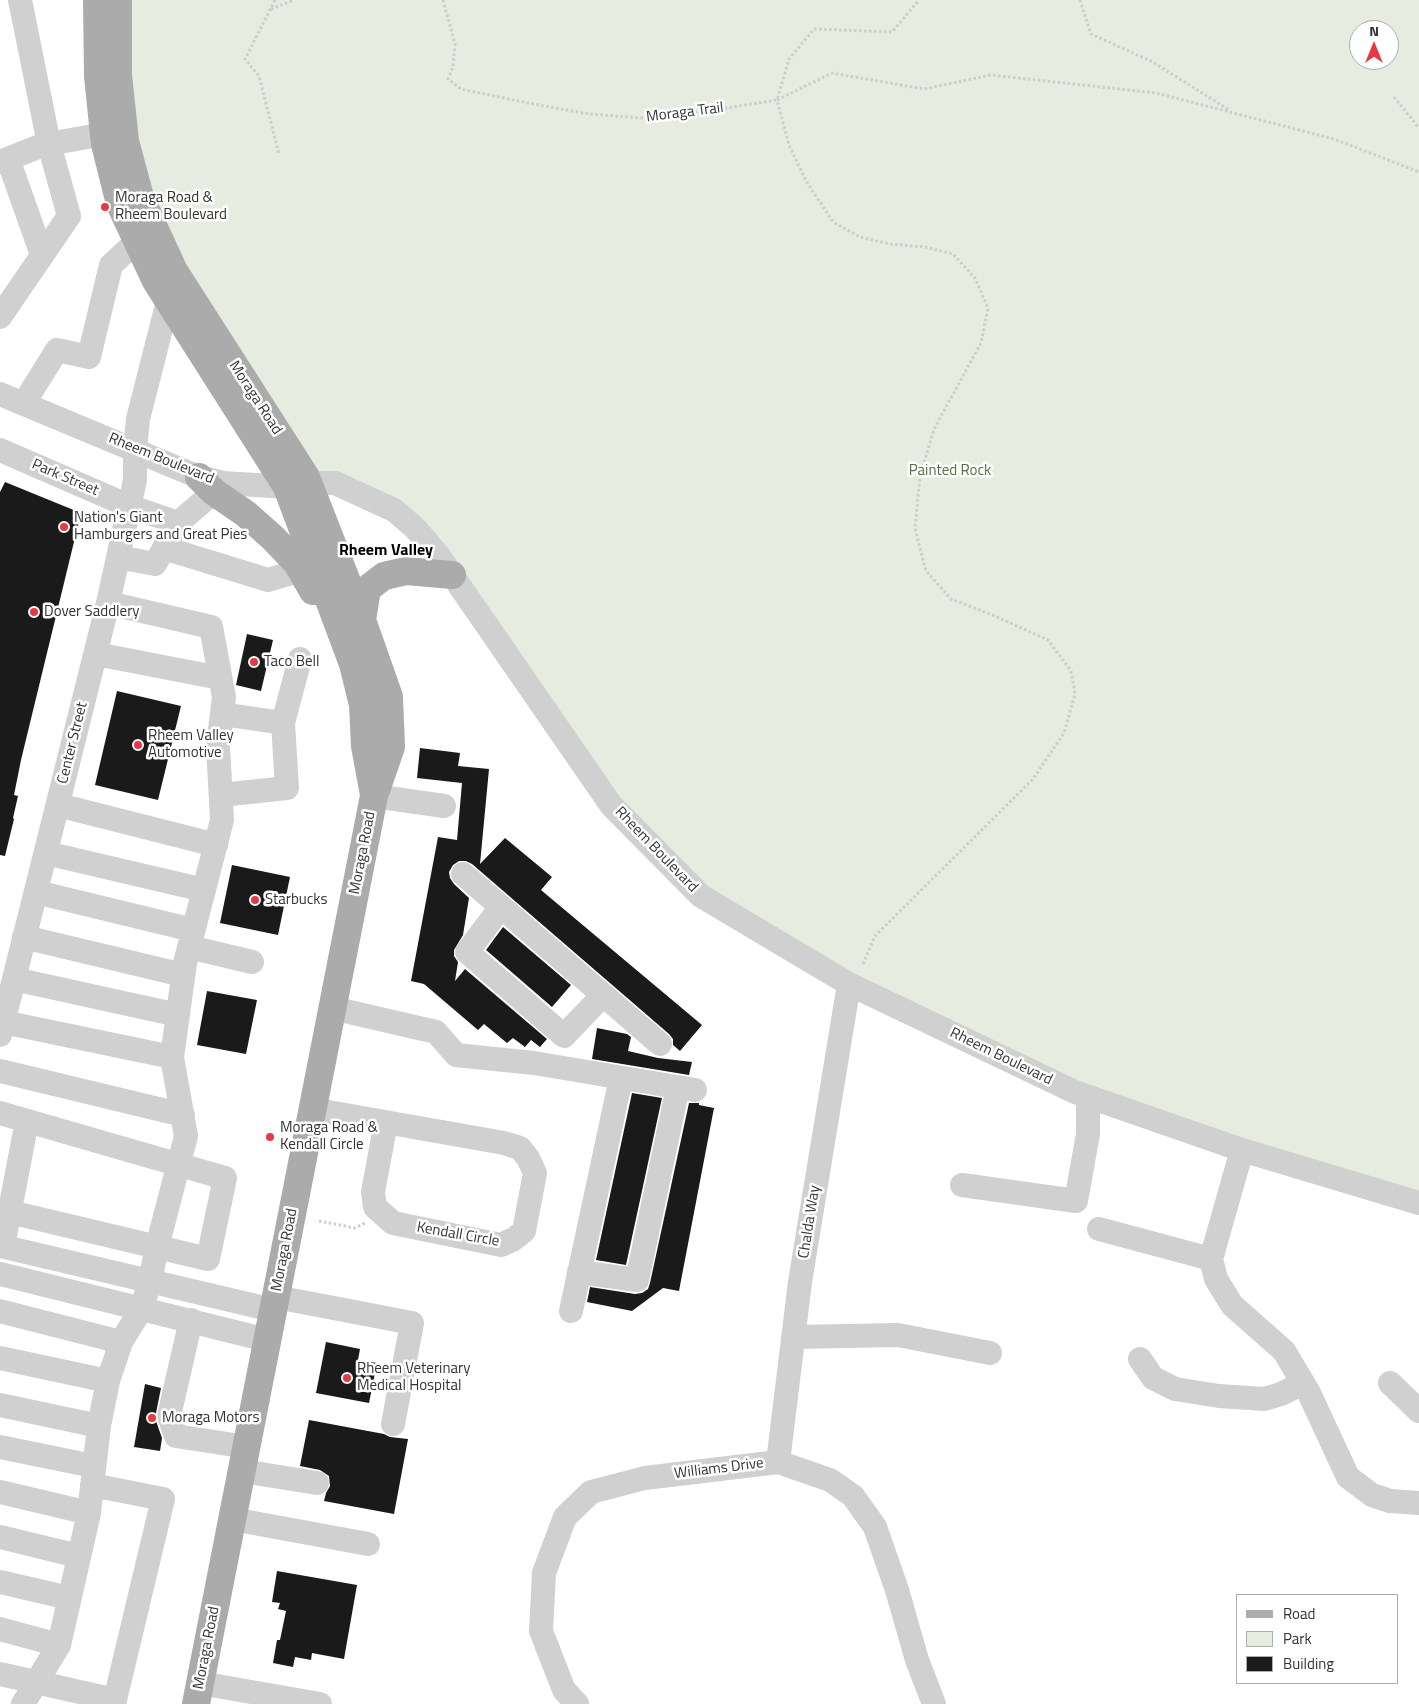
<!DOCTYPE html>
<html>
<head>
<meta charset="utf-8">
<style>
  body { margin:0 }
  #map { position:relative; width:1419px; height:1704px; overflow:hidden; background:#fff; font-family:"Titillium Web",sans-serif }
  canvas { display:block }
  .legend { position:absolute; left:1236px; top:1594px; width:162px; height:90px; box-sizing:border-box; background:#fff; border:1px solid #adadad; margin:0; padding:6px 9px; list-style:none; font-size:15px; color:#333 }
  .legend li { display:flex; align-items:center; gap:10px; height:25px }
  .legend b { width:25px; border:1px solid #adadad }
  .north { position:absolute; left:1349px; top:20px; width:50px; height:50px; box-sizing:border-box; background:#fff; border:1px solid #adadad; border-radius:50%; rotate:0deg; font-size:14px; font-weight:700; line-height:20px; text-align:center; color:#333 }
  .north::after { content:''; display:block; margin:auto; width:18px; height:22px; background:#e63946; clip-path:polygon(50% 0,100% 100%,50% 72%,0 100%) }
</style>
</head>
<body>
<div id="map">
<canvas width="1419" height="1704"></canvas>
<ul class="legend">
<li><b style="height:6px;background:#ababab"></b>Road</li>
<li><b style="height:14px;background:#e6ecdf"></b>Park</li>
<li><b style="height:14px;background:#1a1a1a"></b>Building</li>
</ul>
<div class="north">N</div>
</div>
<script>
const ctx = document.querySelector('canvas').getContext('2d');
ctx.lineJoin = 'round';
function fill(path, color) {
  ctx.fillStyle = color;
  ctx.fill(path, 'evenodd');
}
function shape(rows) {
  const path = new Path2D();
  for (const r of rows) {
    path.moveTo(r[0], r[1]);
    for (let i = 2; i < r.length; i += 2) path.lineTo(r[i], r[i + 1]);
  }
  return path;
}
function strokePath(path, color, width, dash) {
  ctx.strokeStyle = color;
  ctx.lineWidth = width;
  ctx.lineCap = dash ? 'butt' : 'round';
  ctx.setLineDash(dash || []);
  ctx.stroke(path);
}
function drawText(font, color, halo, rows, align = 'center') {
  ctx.font = font + ' "Titillium Web",sans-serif';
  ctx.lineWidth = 5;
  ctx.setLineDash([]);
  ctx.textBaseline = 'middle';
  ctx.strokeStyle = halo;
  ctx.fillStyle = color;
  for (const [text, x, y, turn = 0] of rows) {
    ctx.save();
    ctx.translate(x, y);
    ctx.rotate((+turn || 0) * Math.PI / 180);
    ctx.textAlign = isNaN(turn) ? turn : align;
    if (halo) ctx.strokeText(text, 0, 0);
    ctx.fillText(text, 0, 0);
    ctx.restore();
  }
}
const green = shape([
  [118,0,1419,0,1419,1203,1088,1097,701,896,611,805,415,528,308,483,140,197],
  [1359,30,1389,30,1389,60,1359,60]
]);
const building = shape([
  [5,482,81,513,21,760,14,795,18,796,13,818,14,819,5,856,0,855,0,492],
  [247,634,273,640,261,691,236,685],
  [117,691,181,706,158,800,95,785],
  [420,748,460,753,458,766,489,769,480,864,505,838,552,877,541,890,702,1025,680,1051,673,1045,673,1039,669,1034,472,864,466,861,459,861,453,865,449,872,450,878,454,884,469,898,463,935,454,950,454,956,458,962,455,981,465,969,547,1039,540,1047,531,1040,525,1047,513,1038,507,1043,484,1024,478,1030,424,984,411,981,438,837,457,840,462,783,417,778],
  [232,865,290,877,278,935,220,923],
  [503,927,571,985,552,1007,486,950],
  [207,991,257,1000,246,1054,197,1045],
  [597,1028,627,1034,631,1037,628,1051,658,1058,692,1062,689,1075,592,1059],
  [632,1093,662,1098,626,1265,596,1260],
  [689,1103,699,1103,699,1105,714,1108,679,1291,663,1288,632,1311,587,1302,590,1287,635,1294,642,1293,648,1289,650,1283],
  [326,1342,360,1349,358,1360,377,1363,369,1403,316,1393],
  [145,1384,161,1388,156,1413,156,1421,162,1438,160,1451,134,1447],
  [309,1420,384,1434,390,1437,408,1439,394,1514,324,1501,326,1493,330,1486,329,1476,320,1470,300,1466],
  [277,1571,357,1585,344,1659,312,1653,311,1660,295,1657,293,1667,273,1663,277,1640,280,1640,286,1611,278,1609,280,1603,272,1602]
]);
const path = shape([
  [275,0,245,59,259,76,279,154],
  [443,0,455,44,453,67,448,79,461,89,528,103,589,114,655,119,777,100,789,59,814,29,892,32,919,0],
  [1080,0,1091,34,1153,62,1229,110],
  [271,9,294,0],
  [1394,97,1419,128],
  [863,964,875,936,1033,779,1064,733,1075,694,1071,671,1048,640,995,616,951,599,926,571,915,529,920,477,934,429,981,343,988,308,975,278,953,254,925,247,890,244,860,237,833,222,806,181,789,145,777,100,832,73,924,89,991,75,1156,93,1334,139,1419,172],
  [319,1221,355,1228,365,1223]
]);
const minor = shape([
  [8,159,42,255],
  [0,162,43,145,104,134,122,133],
  [0,317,69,216,49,144,20,0],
  [0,394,199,477,223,483,287,487,308,483,335,483,394,510,415,528,439,556,611,805,701,896,849,984,1075,1092,1242,1150,1419,1203],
  [24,403,57,350,89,357,111,265,137,241],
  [0,450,129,506,178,523],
  [164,548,268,580,301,570],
  [118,557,155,564,178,523,214,492],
  [96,654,220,678],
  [222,714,283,723],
  [221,795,287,788,283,723,300,659],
  [374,796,444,806],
  [58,805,216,845],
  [46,853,204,890],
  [463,874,660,1044],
  [36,892,193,930],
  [501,907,467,952,564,1036,603,995],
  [24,937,183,975],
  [189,947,252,962],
  [14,979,178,1015],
  [332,1008,436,1032,456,1055,534,1063,695,1090],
  [3,1022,172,1057],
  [0,1035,108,603,135,480,135,449,138,419,168,301],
  [0,1071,183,1115],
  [312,1109,334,1113,504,1143,520,1148,528,1158,535,1173,524,1231,514,1239,501,1245,393,1223,375,1207,373,1192,386,1122],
  [0,1113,225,1178,208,1259,10,1212],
  [1242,1150,1211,1259,1216,1279,1232,1305,1284,1351,1309,1393,1348,1477,1372,1495,1390,1501,1419,1503],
  [962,1185,1076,1201,1088,1134,1088,1097],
  [1099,1229,1211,1259],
  [0,1246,273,1310],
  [3,1246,27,1121],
  [579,1272,637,1280,678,1087],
  [0,1274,267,1340],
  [276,1297,412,1323,393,1424],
  [0,1311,121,1342],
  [571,1311,621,1078],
  [191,1320,169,1416,176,1436,247,1447],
  [793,1337,898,1335,990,1353],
  [0,1358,108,1381],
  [1140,1359,1153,1378,1175,1389,1219,1396,1264,1399,1281,1394,1303,1383],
  [1390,1383,1419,1411],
  [0,1405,99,1426],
  [0,1447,93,1466],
  [778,1462,800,1282,849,984],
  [242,1471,317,1483],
  [0,1492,89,1513],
  [232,1519,368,1544],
  [0,1537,78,1556],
  [0,1582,69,1598],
  [0,1629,59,1645],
  [0,1674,115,1700,163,1499,92,1485],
  [200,1683,320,1704],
  [23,1704,59,1645,89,1513,99,1426,108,1381,121,1342,142,1308,150,1281,157,1247,186,1136,172,1057,185,963,222,820,218,746,224,697,211,627,108,603],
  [577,1704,564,1690,541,1631,544,1573,565,1517,591,1492,645,1478,778,1462,830,1480,853,1496,875,1527,897,1590,917,1660,934,1704]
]);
const major = shape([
  [97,0,98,76,105,144,120,204,156,281,287,487,353,664,363,705,365,746,374,795],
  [118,0,118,75,125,141,140,197,174,271,306,477,362,620,389,697,391,747,374,796,196,1704],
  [199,477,214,492,246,514,273,538,297,563,313,591],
  [362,620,367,589,384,576,406,571,452,575]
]);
const markers = [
  [105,207,5,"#e63946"],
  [64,527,5,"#e63946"],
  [34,612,5,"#e63946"],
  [254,662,5,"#e63946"],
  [138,745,5,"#e63946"],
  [255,900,5,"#e63946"],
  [270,1137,5,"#e63946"],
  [347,1378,5,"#e63946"],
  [152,1418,5,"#e63946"]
];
const streetNames = [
  ["Moraga Trail",685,113,-7],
  ["Moraga Road",255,398,57],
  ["Rheem Boulevard",161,459,22],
  ["Park Street",65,478,23],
  ["Center Street",73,743,-76],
  ["Rheem Boulevard",656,850,46],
  ["Moraga Road",363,853,-79],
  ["Rheem Boulevard",1001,1057,26],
  ["Chalda Way",810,1222,-81],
  ["Kendall Circle",458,1235,10],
  ["Moraga Road",285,1250,-79],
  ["Williams Drive",719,1469,-7],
  ["Moraga Road",207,1648,-79]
];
const poiNames = [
  ["Moraga Road &",115,198],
  ["Rheem Boulevard",115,215],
  ["Nation's Giant",74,518],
  ["Hamburgers and Great Pies",74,535],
  ["Dover Saddlery",44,612],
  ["Taco Bell",264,662],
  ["Rheem Valley",148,736],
  ["Automotive",148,753],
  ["Starbucks",265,900],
  ["Moraga Road &",280,1128],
  ["Kendall Circle",280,1145],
  ["Rheem Veterinary",357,1369],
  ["Medical Hospital",357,1386],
  ["Moraga Motors",162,1418]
];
const parkNames = [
  ["Painted Rock",950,471]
];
const neighbourhoodNames = [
  ["Rheem Valley",386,551]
];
fill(green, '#e6ecdf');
fill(building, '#1a1a1a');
strokePath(path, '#cdcdcd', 3, [2.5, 2.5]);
strokePath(minor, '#d0d0d0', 24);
strokePath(major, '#ababab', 28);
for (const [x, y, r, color] of markers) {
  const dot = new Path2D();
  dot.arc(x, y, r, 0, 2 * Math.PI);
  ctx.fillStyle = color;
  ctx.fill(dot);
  strokePath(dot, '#fff', 2);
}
drawText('15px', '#333', '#fff', streetNames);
drawText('15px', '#333', '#fff', poiNames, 'left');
drawText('15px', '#56703f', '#fff', parkNames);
drawText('bold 16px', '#000', '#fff', neighbourhoodNames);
</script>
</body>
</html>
